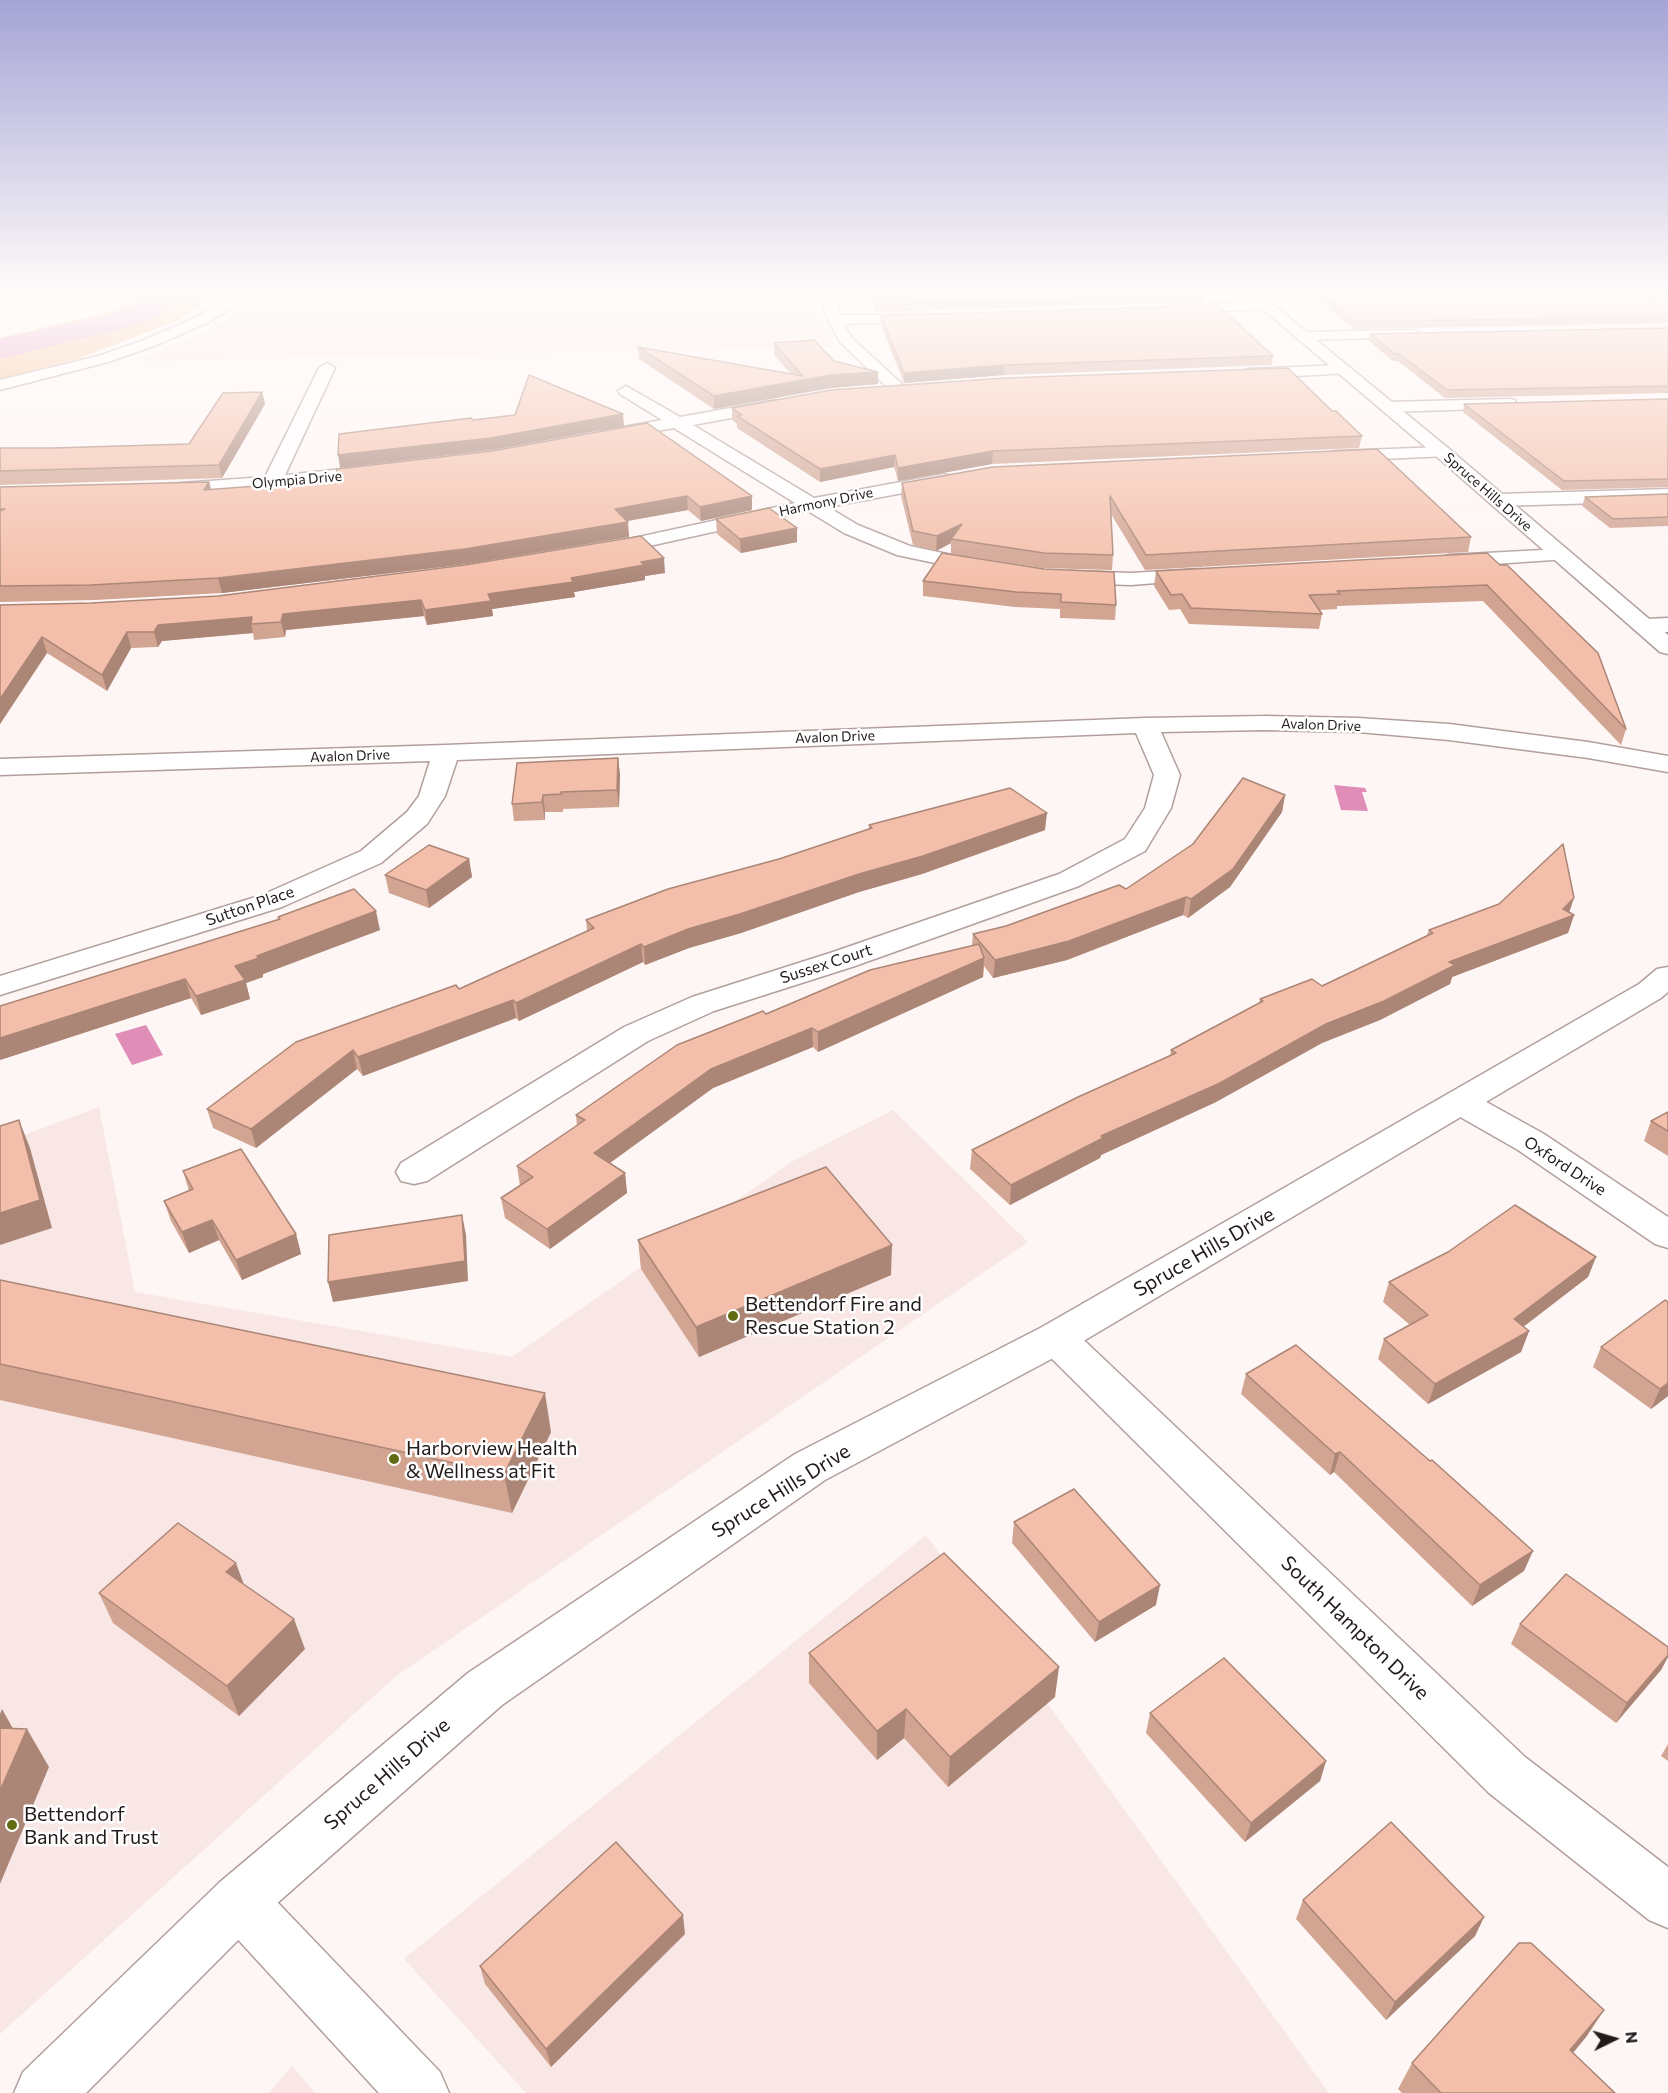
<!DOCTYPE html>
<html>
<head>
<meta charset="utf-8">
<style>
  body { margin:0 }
  #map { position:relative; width:1668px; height:2093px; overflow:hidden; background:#fef6f5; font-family:Commissioner,sans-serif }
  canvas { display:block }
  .north { position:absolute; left:1584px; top:2009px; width:60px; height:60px; -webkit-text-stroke:4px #fff; paint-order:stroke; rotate:85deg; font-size:16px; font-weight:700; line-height:24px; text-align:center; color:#221b1a }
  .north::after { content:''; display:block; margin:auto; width:21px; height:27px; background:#221b1a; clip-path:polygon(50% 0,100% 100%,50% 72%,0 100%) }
</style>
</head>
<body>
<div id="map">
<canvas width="1668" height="2093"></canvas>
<div class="north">N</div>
</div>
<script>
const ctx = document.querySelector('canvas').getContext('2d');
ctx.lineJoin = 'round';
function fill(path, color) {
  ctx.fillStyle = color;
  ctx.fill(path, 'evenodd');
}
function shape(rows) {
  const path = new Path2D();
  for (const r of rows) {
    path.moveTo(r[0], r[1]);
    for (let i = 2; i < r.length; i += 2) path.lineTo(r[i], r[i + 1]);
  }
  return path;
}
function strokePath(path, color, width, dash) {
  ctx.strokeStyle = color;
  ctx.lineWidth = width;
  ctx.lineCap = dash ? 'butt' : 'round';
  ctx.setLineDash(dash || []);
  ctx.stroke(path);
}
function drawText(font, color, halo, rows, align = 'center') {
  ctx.font = font + ' Commissioner,sans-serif';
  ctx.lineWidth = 5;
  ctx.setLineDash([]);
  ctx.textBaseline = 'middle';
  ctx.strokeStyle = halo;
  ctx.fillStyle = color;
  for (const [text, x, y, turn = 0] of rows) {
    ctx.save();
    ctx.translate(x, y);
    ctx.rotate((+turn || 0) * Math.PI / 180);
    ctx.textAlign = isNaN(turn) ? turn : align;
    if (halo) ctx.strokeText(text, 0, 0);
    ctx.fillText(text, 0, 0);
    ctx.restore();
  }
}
const built = shape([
  [257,293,811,293,814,309,836,347,142,361,161,350,211,329,249,303],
  [99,1107,135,1292,512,1357,793,1161,893,1110,1028,1242,395,1677,0,2034,0,1144],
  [926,1535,1329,2093,526,2093,404,1959],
  [292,2066,315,2093,269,2093]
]);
const green = shape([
  [136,293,219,293,179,320,80,358,0,379,0,338,117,310]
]);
const water = shape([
  [1334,785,1365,788,1367,792,1362,792,1368,811,1341,810],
  [146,1025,163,1055,132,1065,115,1034]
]);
const river = shape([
  [149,293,177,293,164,313,131,327,0,359,0,339,110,314,143,301,149,293]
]);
const minor = shape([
  [231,293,246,293,236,305,207,323,154,346,108,362,0,390,0,380,98,356,144,340,197,317,226,299,231,293],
  [819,293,833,293,841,315,931,314,933,317,926,321,844,324,851,337,904,386,906,389,904,392,892,392,840,342,828,320,819,293],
  [1266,302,1271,303,1273,306,1271,309,1176,313,1169,309,1176,305,1266,302],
  [1414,330,1421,334,1419,337,1302,340,1295,336,1302,332,1414,330],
  [327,363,335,368,285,475,381,465,387,467,390,471,387,475,216,493,167,496,160,494,158,490,160,486,167,484,265,477,319,368,327,363],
  [1342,365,1348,367,1350,370,1348,373,1248,379,1240,374,1248,369,1342,365],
  [626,386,680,417,775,400,781,401,783,405,781,409,693,425,814,498,944,474,951,476,953,480,951,484,828,507,858,525,910,546,989,563,992,567,989,571,982,573,897,555,844,533,808,511,604,556,597,554,594,550,597,546,795,503,674,428,607,440,601,439,598,435,601,431,662,420,620,394,618,391,626,386],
  [1509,399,1515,400,1517,404,1515,408,1387,412,1379,407,1387,402,1509,399],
  [1442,447,1448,448,1451,452,1448,456,1337,461,1331,460,1328,456,1331,452,1337,451,1442,447],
  [1668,489,1668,501,1498,506,1491,504,1488,500,1491,496,1498,494,1668,489],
  [1561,549,1568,551,1571,555,1568,559,1449,567,1442,565,1439,561,1442,557,1449,555,1561,549],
  [1200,569,1207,571,1211,575,1207,579,1131,585,1069,583,1062,581,1058,577,1062,573,1069,571,1131,573,1200,569],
  [1668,618,1668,632,1645,633,1637,631,1634,626,1637,621,1645,619,1668,618],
  [1264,716,1358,718,1449,724,1588,742,1668,756,1668,772,1588,758,1449,740,1358,732,1264,730,1161,732,1180,775,1171,808,1145,851,1079,886,855,966,714,1011,648,1041,427,1181,414,1184,401,1181,396,1172,401,1163,624,1027,692,997,833,952,1059,874,1125,839,1145,808,1154,775,1136,733,457,760,445,796,427,824,381,863,282,907,0,995,0,976,262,895,361,851,407,812,419,796,430,761,0,775,0,759,446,745,1145,718,1264,716],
  [1460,1091,1472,1094,1544,1134,1668,1217,1668,1248,1655,1244,1518,1150,1448,1110,1443,1102,1448,1094,1460,1091],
  [1056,1323,1070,1327,1525,1757,1668,1867,1668,1928,1649,1920,1489,1793,1042,1349,1036,1338,1042,1327,1056,1323],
  [239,1874,258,1882,440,2072,449,2093,379,2093,220,1920,212,1901,220,1882,239,1874]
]);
const major = shape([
  [1244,293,1259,293,1448,448,1668,635,1668,654,1660,652,1436,456,1244,293],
  [1668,967,1668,992,1661,998,1070,1349,825,1480,502,1705,258,1920,86,2093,14,2093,23,2072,220,1882,468,1673,795,1454,1042,1327,1639,984,1657,969,1668,967]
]);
const wall = shape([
  [868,293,1203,293,1205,295,1204,302,875,312],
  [1309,293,1646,293,1668,304,1668,323,1354,329],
  [1656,293,1668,293,1668,299],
  [881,316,1273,356,1272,365,1004,375,904,383,881,325],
  [1668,328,1668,393,1445,398,1398,361,1393,361,1369,341,1370,334],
  [774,343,834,361,878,372,878,384,831,388,714,409,639,359,638,347,791,374,774,355],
  [262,392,265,404,222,478,0,485,0,448,52,448,189,444],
  [1668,399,1668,487,1562,490,1463,412,1464,404],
  [732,408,1332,411,1362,436,1359,448,992,464,898,481,894,467,820,482,737,428,737,424,732,420],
  [993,467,1471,537,1468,552,1145,570,1111,514,1113,555,1112,570,1043,568,951,554,951,543,936,551,913,545,901,496,902,483],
  [209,482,211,489,752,496,752,510,701,521,688,510,627,521,629,537,467,564,222,593,95,600,0,602,0,487],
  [1668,495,1668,526,1610,528,1582,506,1585,497],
  [716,519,797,528,797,542,741,553,717,534],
  [942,553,1116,605,1115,620,1060,618,1060,609,1015,607,923,596,923,581],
  [1487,553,1626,729,1621,745,1483,601,1337,606,1337,609,1319,610,1322,614,1319,629,1189,624,1180,609,1169,610,1154,586,1156,571],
  [665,573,645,576,645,580,574,592,575,597,492,609,493,616,427,625,424,616,286,630,285,637,254,640,253,633,162,641,158,647,131,648,107,691,47,653,0,724,0,605,91,603],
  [618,758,620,775,619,807,563,809,563,812,545,812,545,820,514,821,512,804],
  [1285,795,1282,812,1230,887,1188,918,1183,915,1067,960,993,978,984,966,983,977,818,1052,813,1047,713,1088,610,1163,625,1173,627,1193,550,1249,505,1218,501,1198,520,1186,517,1166,577,1126,576,1115,766,1014,972,946,973,934,1006,926,1126,889],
  [869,825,1045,830,922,874,859,892,741,933,689,948,645,965,643,962,519,1021,516,1018,363,1076,357,1069,256,1148,213,1128,207,1109,459,989,587,931,586,920,779,859,869,830],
  [469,859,472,877,429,908,389,893,385,875],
  [1570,912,1574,915,1568,933,1452,977,1450,984,1380,1020,1322,1043,1216,1102,1101,1155,1100,1158,1010,1205,970,1169,972,1150,1170,1056,1171,1050,1259,1004,1260,999,1322,986,1427,935,1429,930],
  [278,917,380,930,263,974,263,977,246,983,250,999,201,1015,191,998,0,1060,278,919],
  [1668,1112,1668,1156,1644,1141,1651,1121],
  [183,1171,296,1234,301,1254,242,1280,219,1240,189,1253,171,1221,164,1201,189,1191],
  [638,1240,891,1275,699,1357,641,1269],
  [1596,1257,1588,1277,1523,1327,1529,1331,1521,1352,1428,1404,1378,1359,1384,1339,1410,1325,1383,1302,1389,1282],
  [0,1280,551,1432,512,1513,0,1400],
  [1668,1302,1668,1396,1651,1409,1593,1367,1601,1347],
  [1246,1374,1430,1461,1524,1571,1472,1606,1334,1472,1330,1475,1241,1394],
  [1014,1522,1156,1605,1095,1642,1012,1543],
  [99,1593,305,1649,239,1716,113,1623],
  [1520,1624,1668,1647,1668,1657,1661,1670,1616,1723,1511,1644],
  [809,1653,1055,1697,948,1787,904,1738,877,1760,809,1683],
  [1150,1713,1326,1761,1320,1781,1245,1842,1146,1733],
  [1668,1744,1668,1761,1661,1756],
  [1303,1900,1484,1917,1475,1936,1386,2020,1296,1919],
  [685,1934,551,2067,485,1984,480,1966],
  [1604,2010,1586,2037,1573,2053,1615,2093,1402,2093,1398,2089,1412,2063]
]);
const shadedWall = shape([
  [1005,365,1004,375,904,383,904,373],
  [878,372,878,384,831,388,714,409,714,396,831,375],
  [262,392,265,404,222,478,219,465],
  [623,414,624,426,493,450,340,468,338,455],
  [993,451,992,464,898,481,898,468],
  [895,455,894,467,820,482,820,469],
  [209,482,212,495,204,490],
  [687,496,688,510,616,523,615,509],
  [752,496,752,510,701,521,700,507],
  [628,522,629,537,467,564,222,593,218,578],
  [962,524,951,539,951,543,936,551,937,536],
  [797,528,797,542,741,553,740,539],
  [664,558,665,573,645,576,645,580,574,592,575,597,492,609,493,616,427,625,425,610,488,594,571,578,641,562],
  [421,600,424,616,286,630,285,637,281,622,283,614],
  [252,617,251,624,253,633,162,641,158,647,154,632,158,625],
  [127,632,131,648,107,691,102,675],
  [42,637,47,653,0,724,0,699],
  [618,758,620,775,619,807,617,790],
  [543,795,545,812,545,820,542,802],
  [1285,795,1282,812,1230,887,1188,918,1191,899],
  [1047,813,1045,830,922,874,859,892,741,933,689,948,645,965,644,947,688,929],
  [469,859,472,877,429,908,426,890],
  [1186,897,1183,915,1067,960,993,978,995,960],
  [1574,898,1568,916,1574,915,1568,933,1452,977,1450,984,1380,1020,1322,1043,1216,1102,1101,1155,1100,1158,1010,1205,1011,1185,1101,1136,1449,962,1563,909],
  [376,911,380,930,263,974,263,977,246,983,250,999,201,1015,196,996,235,966,257,956],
  [641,944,643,962,519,1021,516,1003],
  [984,958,983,977,818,1052,818,1032],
  [185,979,191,998,0,1060,0,1038],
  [513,1000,516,1018,363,1076,358,1057],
  [812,1028,813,1047,713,1088,596,1173,594,1153,711,1069],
  [353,1050,357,1069,256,1148,251,1129],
  [19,1120,30,1148,52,1228,0,1245,0,1213],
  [625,1173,627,1193,550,1249,547,1229],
  [462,1215,466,1235,468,1281,333,1302,328,1282],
  [212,1220,219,1240,189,1253,182,1232],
  [296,1234,301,1254,242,1280,236,1260],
  [892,1245,891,1275,699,1357,696,1327],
  [1596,1257,1588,1277,1506,1340,1514,1319],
  [1529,1331,1521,1352,1428,1404,1435,1384],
  [1668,1383,1668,1396,1651,1409,1660,1389],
  [545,1393,551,1432,512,1513,504,1474],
  [1340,1452,1334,1472,1330,1475,1335,1454],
  [1533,1551,1524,1571,1472,1606,1480,1585],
  [236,1563,247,1593,226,1572],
  [1160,1585,1156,1605,1095,1642,1099,1622],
  [294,1619,305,1649,239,1716,227,1686],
  [1668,1655,1668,1657,1661,1670,1616,1723,1627,1703],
  [1059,1667,1055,1697,948,1787,950,1757],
  [2,1709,21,1743,27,1729,49,1767,0,1884,0,1714],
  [906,1709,904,1738,877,1760,877,1731],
  [1326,1761,1320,1781,1245,1842,1251,1823],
  [683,1915,685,1934,551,2067,546,2049],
  [1484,1917,1475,1936,1386,2020,1395,2002],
  [1604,2010,1586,2037,1553,2077,1570,2050]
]);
const building = shape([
  [871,293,1203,293,1205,295,876,305,871,293],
  [1319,293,1646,293,1668,304,1668,316,1355,322,1319,293],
  [1218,305,1273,356,1005,365,904,373,881,316,1218,305],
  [1668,328,1668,386,1447,390,1399,354,1395,354,1370,334,1668,328],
  [814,340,834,361,878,372,831,375,714,396,638,347,803,376,774,343,814,340],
  [1288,368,1332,411,1336,411,1362,436,993,451,898,468,895,455,820,469,737,416,742,415,732,408,831,390,1005,378,1288,368],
  [529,375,623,414,491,438,338,455,339,434,471,418,473,420,515,415,529,375],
  [262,392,219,465,0,471,0,448,52,448,189,444,223,393,262,392],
  [1668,399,1668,479,1564,481,1464,404,1668,399],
  [647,423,752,496,700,507,687,496,615,509,628,522,465,549,218,578,91,585,0,586,0,511,5,509,0,509,0,487,209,482,204,490,336,480,337,469,492,451,647,423],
  [1377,449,1471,537,1146,555,1110,496,1113,555,1044,553,951,539,962,524,937,536,913,531,902,483,993,467,1377,449],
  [1668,494,1668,517,1613,519,1585,497,1668,494],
  [769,508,797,528,740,539,716,519,769,508],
  [641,536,664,558,641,562,644,565,571,578,573,582,488,594,491,601,425,610,421,600,283,614,281,622,251,624,252,617,158,625,154,632,127,632,102,675,42,637,0,699,0,605,91,603,218,596,465,565,641,536],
  [942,553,1044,569,1114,572,1116,605,1061,602,1061,594,1016,592,923,581,942,553],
  [1487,553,1500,565,1507,565,1598,653,1626,729,1487,585,1337,591,1340,594,1309,595,1322,614,1191,608,1182,594,1171,595,1156,571,1487,553],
  [618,758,617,790,561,792,561,794,543,795,542,802,512,804,517,763,618,758],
  [1243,778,1285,795,1233,869,1191,899,1186,897,1069,941,995,960,973,934,1006,926,1119,885,1126,889,1193,844,1243,778],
  [1010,788,1047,813,923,856,859,874,740,914,688,929,644,947,641,944,516,1003,513,1000,358,1057,353,1050,251,1129,207,1109,296,1042,456,985,459,989,594,928,586,920,668,889,779,859,872,828,869,825,1010,788],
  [1563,844,1574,898,1563,909,1574,915,1449,962,1455,965,1384,1001,1326,1024,1220,1083,1101,1136,1103,1138,1011,1185,972,1150,1078,1097,1176,1053,1171,1050,1263,1001,1260,999,1312,979,1322,986,1433,933,1429,930,1499,904,1563,844],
  [429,845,469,859,426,890,385,875,429,845],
  [354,889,376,911,257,956,259,958,235,966,245,980,196,996,185,979,0,1038,0,1006,280,919,278,917,354,889],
  [979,944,984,958,818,1032,812,1028,711,1069,594,1153,625,1173,547,1229,501,1198,533,1177,517,1166,585,1120,576,1115,677,1045,763,1011,766,1014,870,970,979,944],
  [1668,1112,1668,1131,1651,1121,1668,1112],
  [19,1120,40,1200,0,1213,0,1126,19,1120],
  [241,1149,296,1234,236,1260,212,1220,182,1232,164,1201,193,1189,183,1171,241,1149],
  [826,1167,892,1245,696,1327,638,1240,826,1167],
  [1515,1205,1596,1257,1514,1319,1529,1331,1435,1384,1384,1339,1428,1315,1389,1282,1448,1252,1515,1205],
  [462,1215,465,1261,328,1282,329,1235,462,1215],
  [0,1280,545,1393,504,1474,0,1364,0,1280],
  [1665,1300,1668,1302,1668,1383,1660,1389,1601,1347,1665,1300],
  [1296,1345,1430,1461,1432,1460,1533,1551,1480,1585,1340,1452,1335,1454,1246,1374,1296,1345],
  [1074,1489,1160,1585,1099,1622,1014,1522,1074,1489],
  [178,1523,236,1563,226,1572,294,1619,227,1686,99,1593,178,1523],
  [944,1553,1059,1667,950,1757,906,1709,877,1731,809,1653,944,1553],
  [1566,1574,1668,1647,1668,1655,1627,1703,1520,1624,1566,1574],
  [1224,1658,1326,1761,1251,1823,1150,1713,1224,1658],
  [0,1728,27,1729,0,1791,0,1728],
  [1391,1822,1484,1917,1395,2002,1303,1900,1391,1822],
  [616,1842,683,1915,546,2049,480,1966,616,1842],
  [1519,1943,1531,1943,1604,2010,1570,2050,1615,2093,1441,2093,1412,2063,1519,1943]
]);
const markers = [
  [733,1316,6,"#616b12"],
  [394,1459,6,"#616b12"],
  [12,1825,6,"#616b12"]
];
const farStreetnames = [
  ["Olympia Drive",297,480,-5],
  ["Spruce Hills Drive",1488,492,41],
  ["Harmony Drive",826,502,-12],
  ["Avalon Drive",1321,725,2],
  ["Avalon Drive",835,737,-2],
  ["Avalon Drive",350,756,-2]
];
const streetNames = [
  ["Sutton Place",250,906,-19],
  ["Sussex Court",826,964,-18],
  ["Oxford Drive",1565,1166,33]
];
const nearStreetnames = [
  ["Spruce Hills Drive",1204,1252,-30],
  ["Spruce Hills Drive",781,1491,-32],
  ["South Hampton Drive",1355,1628,44],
  ["Spruce Hills Drive",387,1774,-41]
];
const nearPoinames = [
  ["Bettendorf Fire and",745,1304],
  ["Rescue Station 2",745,1327],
  ["Harborview Health",406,1448],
  ["& Wellness at Fit",406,1471],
  ["Bettendorf",24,1814],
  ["Bank and Trust",24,1837]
];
fill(built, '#f8e7e5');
fill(green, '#f4b885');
fill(water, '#e08db8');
fill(river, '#e08db8');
strokePath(minor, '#b29f9d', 3);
strokePath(major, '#b29f9d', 3);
fill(minor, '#fff');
fill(major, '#fff');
fill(wall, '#d2a492');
fill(shadedWall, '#ab8677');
fill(building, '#f4bfaa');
strokePath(building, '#ab8677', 1.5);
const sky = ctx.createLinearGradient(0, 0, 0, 586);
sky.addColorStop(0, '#a5a4d5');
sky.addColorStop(0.5, '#fffbfa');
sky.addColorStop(1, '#fffbfa00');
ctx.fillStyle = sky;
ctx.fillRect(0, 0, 1668, 586);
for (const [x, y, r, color] of markers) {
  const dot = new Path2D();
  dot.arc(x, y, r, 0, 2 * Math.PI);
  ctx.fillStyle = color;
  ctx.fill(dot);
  strokePath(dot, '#fff', 2);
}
drawText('14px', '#221b1a', '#fff', farStreetnames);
drawText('16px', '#221b1a', '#fff', streetNames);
drawText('20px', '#221b1a', '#fff', nearStreetnames);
drawText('20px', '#221b1a', '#fff', nearPoinames, 'left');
</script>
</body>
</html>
